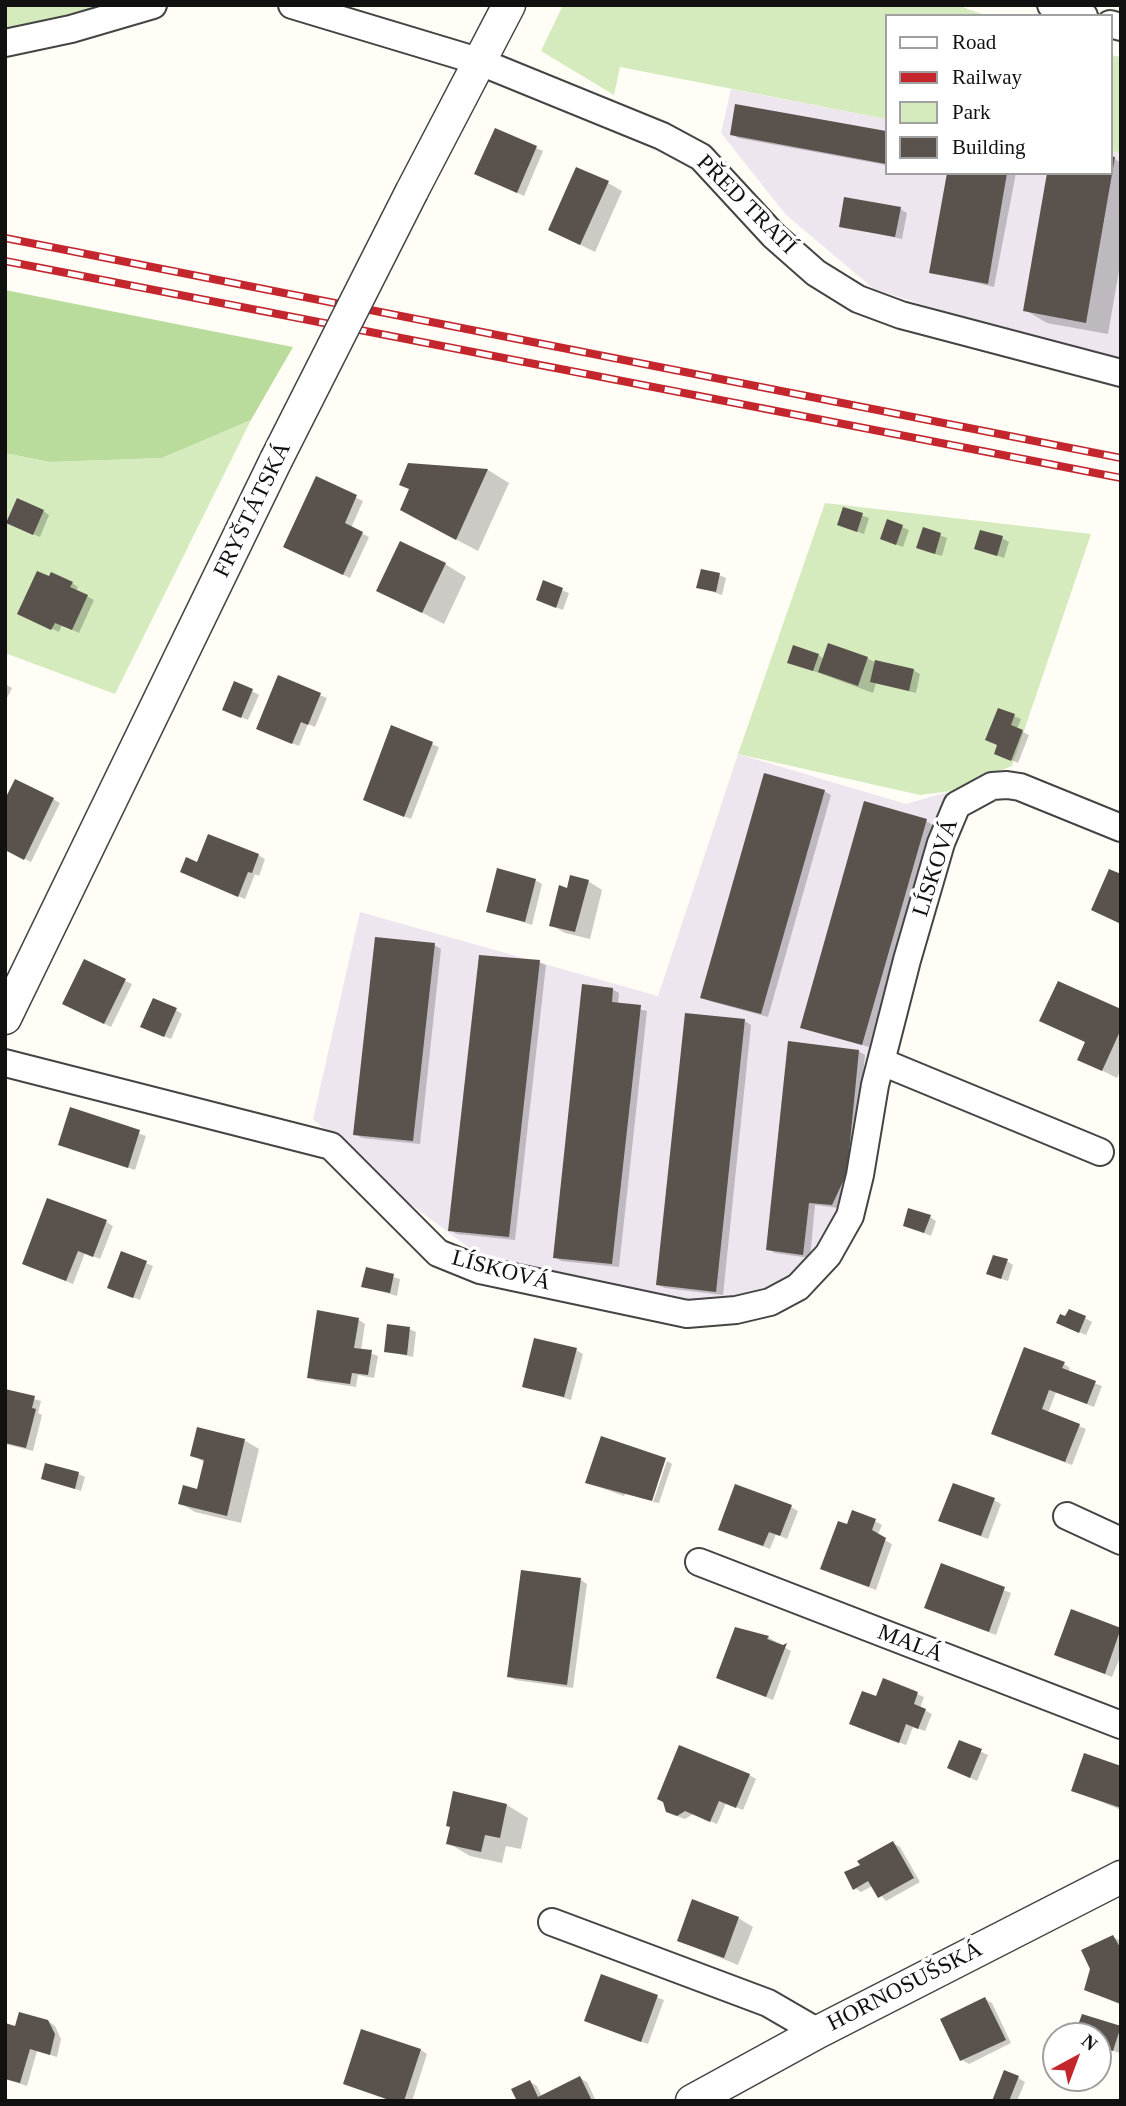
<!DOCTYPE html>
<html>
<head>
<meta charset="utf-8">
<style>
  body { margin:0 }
  #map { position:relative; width:1126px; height:2106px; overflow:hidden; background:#fffdf5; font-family:Georgia,serif }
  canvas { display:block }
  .frame { position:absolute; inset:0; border:7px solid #111; pointer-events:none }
  .legend { position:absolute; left:885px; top:14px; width:228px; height:161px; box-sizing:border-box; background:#fff; border:2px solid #a0a0a0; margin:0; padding:9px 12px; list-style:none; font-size:21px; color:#111 }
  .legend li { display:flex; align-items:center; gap:14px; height:35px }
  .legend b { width:35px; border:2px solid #a0a0a0 }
  .north { position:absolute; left:1042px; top:2022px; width:70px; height:70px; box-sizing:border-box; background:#fff; border:2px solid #a0a0a0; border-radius:50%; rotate:41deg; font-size:19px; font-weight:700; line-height:28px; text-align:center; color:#111 }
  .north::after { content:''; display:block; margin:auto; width:24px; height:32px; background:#c4262e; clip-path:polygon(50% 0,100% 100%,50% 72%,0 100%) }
</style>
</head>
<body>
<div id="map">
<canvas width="1126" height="2106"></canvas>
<div class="frame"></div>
<ul class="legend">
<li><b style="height:9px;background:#fff"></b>Road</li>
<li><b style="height:9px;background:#c4262e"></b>Railway</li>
<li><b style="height:19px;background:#d5ebbd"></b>Park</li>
<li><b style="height:19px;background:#5a524d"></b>Building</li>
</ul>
<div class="north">N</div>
</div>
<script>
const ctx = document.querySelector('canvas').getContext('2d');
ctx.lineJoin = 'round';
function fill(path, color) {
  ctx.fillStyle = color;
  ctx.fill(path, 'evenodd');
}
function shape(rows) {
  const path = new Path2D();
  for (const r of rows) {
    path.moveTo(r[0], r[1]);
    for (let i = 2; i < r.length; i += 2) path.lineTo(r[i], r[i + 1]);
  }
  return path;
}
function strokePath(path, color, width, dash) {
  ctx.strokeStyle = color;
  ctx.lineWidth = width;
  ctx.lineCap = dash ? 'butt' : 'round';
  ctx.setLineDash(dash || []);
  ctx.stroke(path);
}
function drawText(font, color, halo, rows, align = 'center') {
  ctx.font = font + ' Georgia,serif';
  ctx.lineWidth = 7;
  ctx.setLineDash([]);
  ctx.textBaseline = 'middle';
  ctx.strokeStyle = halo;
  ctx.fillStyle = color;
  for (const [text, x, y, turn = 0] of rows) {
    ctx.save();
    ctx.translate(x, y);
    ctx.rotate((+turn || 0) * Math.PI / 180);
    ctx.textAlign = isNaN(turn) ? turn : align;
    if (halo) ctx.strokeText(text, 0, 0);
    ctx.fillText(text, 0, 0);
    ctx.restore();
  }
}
const industrial = shape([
  [731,89,886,119,886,173,1110,173,1110,151,1121,153,1121,360,998,329,874,289,786,215,721,133],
  [738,754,906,804,951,791,882,1062,850,1216,798,1287,693,1303,479,1255,406,1201,313,1119,360,912,658,996]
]);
const green = shape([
  [5,5,153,5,5,43],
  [563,5,957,5,987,16,886,16,886,119,620,67,614,95,541,51],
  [1110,55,1121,57,1121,153,1110,151],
  [251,420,115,694,5,653,5,453,50,462,162,458],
  [825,503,1091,534,1012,766,951,791,920,795,738,754]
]);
const forest = shape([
  [5,290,181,325,293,347,251,420,162,458,50,462,5,453]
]);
const shadow = shape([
  [737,106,886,133,886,165,738,138,732,134],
  [536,148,543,151,524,196,483,177],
  [1115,159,1121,163,1121,259,1108,334,1047,323,1025,310,1110,173],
  [949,173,1016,173,994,287,931,272],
  [608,183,622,191,595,252,550,230],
  [900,209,907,213,902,239,841,226],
  [409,465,488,470,509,483,478,551,436,529,411,489],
  [317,479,363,501,351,528,369,537,350,578,291,550],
  [845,509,869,518,864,534,846,528],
  [43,511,49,515,40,537,15,526],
  [888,521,909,530,903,547,889,542],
  [924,529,947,538,942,556,925,551],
  [1002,538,1009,542,1004,558,976,548],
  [445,564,466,577,444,624,378,590],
  [719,575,726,578,722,595,698,587],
  [72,583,78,587,76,591,94,600,79,633,62,625,59,632,26,617],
  [544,583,569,593,563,610,545,603],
  [818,655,824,659,867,658,876,663,913,670,920,674,916,693,876,683,873,693,789,662],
  [279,678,327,698,315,727,308,724,299,746,265,732],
  [5,684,12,688,5,702],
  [252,691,259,695,248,720,231,713],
  [1014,716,1021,719,1017,729,1029,735,1018,763,996,753],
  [392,727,439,747,411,819,371,803],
  [824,791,831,795,768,1017,709,1001,702,997],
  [53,799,60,803,31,862,5,849],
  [926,821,933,825,869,1047,802,1027],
  [258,855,265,859,259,876,255,874,245,899,214,886,198,864],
  [535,880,542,884,532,925,488,911],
  [588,881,602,890,590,939,565,933,551,925,568,890],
  [434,945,441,949,420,1144,362,1138,355,1134],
  [539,962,546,965,515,1240,457,1234,450,1230],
  [125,981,132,984,111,1027,71,1007],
  [612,989,619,993,618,1005,647,1011,619,1267,561,1261,555,1257],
  [176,1010,182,1014,171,1039,149,1030],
  [1121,1010,1121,1069,1117,1078,1079,1059,1086,1042,1042,1021],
  [745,1021,751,1025,723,1295,665,1288,658,1285],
  [858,1051,865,1055,853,1178,839,1208,815,1205,810,1258,775,1253,768,1249],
  [71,1109,146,1136,135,1170,60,1144],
  [930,1217,936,1221,931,1236,905,1225],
  [106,1222,113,1226,100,1259,85,1253,73,1284,30,1267],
  [122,1253,153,1266,140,1300,109,1288],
  [1007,1261,1013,1265,1008,1281,995,1277],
  [367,1269,400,1279,397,1296,363,1286],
  [1085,1318,1092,1322,1086,1335,1065,1326],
  [359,1320,365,1324,361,1350,378,1356,374,1378,358,1375,356,1387,316,1381,309,1377],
  [409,1329,416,1332,413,1357,385,1351],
  [576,1350,583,1354,571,1400,524,1386],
  [1064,1364,1070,1368,1068,1373,1102,1386,1094,1407,1056,1392,1048,1413,1086,1429,1072,1465,1000,1437],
  [5,1391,41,1401,38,1413,42,1415,33,1451,5,1444],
  [244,1440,259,1449,241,1523,195,1512,180,1503,199,1491,205,1463,192,1455],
  [667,1461,672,1464,659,1503,653,1502],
  [79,1474,85,1477,81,1491,43,1478],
  [587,1483,626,1492,624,1496],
  [994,1500,1001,1504,988,1539,947,1524],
  [791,1507,798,1511,787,1539,776,1534,770,1549,727,1533],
  [875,1521,882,1525,877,1536,892,1544,876,1590,828,1572,848,1526],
  [942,1566,1011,1593,996,1635,926,1608],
  [581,1580,587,1584,573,1688,515,1680,509,1676],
  [1072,1612,1121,1630,1121,1655,1112,1677,1063,1658],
  [768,1637,791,1651,773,1700,725,1681],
  [884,1680,924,1697,920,1708,932,1714,925,1731,913,1727,906,1745,858,1727,877,1698],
  [960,1742,988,1755,977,1781,955,1771],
  [1121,1768,1121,1810,1073,1790],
  [749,1775,756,1779,743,1810,726,1803,717,1824,693,1814,685,1819,674,1815],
  [507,1805,528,1818,521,1849,506,1846,502,1863,470,1856,448,1843],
  [893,1843,900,1847,920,1882,886,1901,872,1886,861,1892,855,1888,862,1866],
  [738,1918,753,1927,738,1965,679,1941],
  [1113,1937,1121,1941,1121,2005,1086,1989],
  [602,1976,664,2000,648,2044,593,2024],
  [985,1999,992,2003,1011,2043,969,2064,962,2060],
  [1083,2016,1121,2028,1120,2053,1098,2046,1098,2036,1076,2036],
  [48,2021,55,2026,61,2039,57,2057,37,2051,27,2086,5,2079,5,2025,16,2028],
  [421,2050,427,2054,412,2101,392,2101,345,2083],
  [580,2078,587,2082,596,2101,518,2101,530,2082,537,2086,542,2097],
  [1018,2078,1025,2082,1017,2101,994,2101]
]);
const building = shape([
  [735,104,886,131,886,164,730,135],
  [495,128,537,146,517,193,474,174],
  [1110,156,1115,157,1086,323,1023,311,1047,173,1110,173],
  [576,167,609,181,580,245,548,230],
  [947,173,1007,173,988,284,929,273],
  [844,197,901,207,895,237,839,227],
  [408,463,488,469,456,540,400,510,409,489,399,485],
  [316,476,357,495,345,523,363,532,343,575,283,547],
  [17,498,44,510,33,535,6,523],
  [843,507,863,513,857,532,837,525],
  [887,519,903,525,896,545,880,539],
  [923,527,941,533,935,554,916,548],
  [980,530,1003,536,997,556,974,549],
  [400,541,446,563,422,613,376,591],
  [701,569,720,573,716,592,696,588],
  [37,571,49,576,51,572,73,582,70,587,88,595,72,630,55,623,51,630,17,614],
  [543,580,563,588,556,608,536,600],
  [828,643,868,657,858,686,818,672],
  [793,645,819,654,813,671,787,663],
  [875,660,914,669,909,691,870,682],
  [278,675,321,693,308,725,301,722,292,744,256,729],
  [234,681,253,689,241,718,222,710],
  [998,708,1015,714,1011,725,1023,730,1011,761,994,754,997,745,985,740],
  [391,725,433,742,404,817,363,800],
  [764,773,825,790,761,1014,700,998],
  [15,779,54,798,24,860,5,850,5,799],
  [864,801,927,819,862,1045,800,1028],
  [208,834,259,854,252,873,248,872,238,897,180,872,186,857,197,862],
  [497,868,536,879,525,922,486,912],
  [1109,869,1121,874,1121,924,1091,910],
  [570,875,589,880,575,932,549,926,559,885,567,888],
  [375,937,435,943,413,1141,353,1135],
  [479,955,540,960,509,1237,448,1231],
  [84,959,126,979,104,1024,62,1004],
  [1058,981,1121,1009,1121,1029,1102,1071,1077,1060,1085,1042,1039,1021],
  [582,984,613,988,612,1002,641,1005,612,1264,553,1258],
  [153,998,177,1008,164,1037,140,1027],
  [685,1013,745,1019,716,1292,656,1285],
  [788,1041,859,1050,847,1173,832,1205,809,1203,803,1255,766,1250],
  [70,1107,140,1130,128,1168,58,1145],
  [47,1198,107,1220,93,1257,78,1251,66,1281,22,1264],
  [908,1208,931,1215,924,1233,903,1226],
  [121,1251,147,1261,133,1298,107,1288],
  [993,1255,1008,1259,1001,1279,986,1274],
  [366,1267,394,1274,390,1293,361,1287],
  [1069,1309,1086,1316,1079,1333,1056,1323,1060,1314,1065,1316],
  [317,1310,359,1318,354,1348,372,1350,368,1375,352,1373,350,1384,307,1378],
  [387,1324,410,1327,407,1355,384,1352],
  [534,1338,577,1348,564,1397,522,1387],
  [1024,1347,1065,1362,1062,1368,1096,1381,1087,1404,1049,1390,1042,1409,1080,1424,1065,1462,991,1434],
  [5,1389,35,1396,32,1408,36,1409,26,1448,5,1443],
  [197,1427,245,1439,227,1516,178,1504,183,1485,197,1489,204,1460,190,1456],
  [601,1436,666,1458,652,1501,585,1483],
  [45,1463,79,1472,75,1489,41,1479],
  [953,1483,995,1498,981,1536,938,1521],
  [735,1484,792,1505,780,1536,769,1532,763,1546,718,1530],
  [852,1510,876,1519,872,1530,886,1538,869,1587,820,1569,838,1521,847,1524],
  [941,1563,1005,1587,989,1632,924,1608],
  [521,1570,581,1578,567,1685,507,1677],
  [1071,1609,1121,1628,1105,1674,1054,1655],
  [735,1627,769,1636,767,1639,783,1645,787,1643,766,1697,716,1678],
  [883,1678,918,1692,914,1704,926,1709,918,1729,906,1724,899,1743,849,1724,862,1691,876,1696],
  [959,1740,982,1749,970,1778,947,1768],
  [679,1745,750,1774,736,1808,719,1801,710,1822,685,1811,677,1816,666,1812,663,1802,657,1799],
  [1084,1753,1121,1766,1121,1808,1071,1791],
  [453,1791,507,1804,500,1838,485,1835,481,1852,446,1844,450,1827,446,1826],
  [893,1841,914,1878,878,1898,868,1881,853,1890,844,1872,860,1865,857,1861],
  [692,1899,739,1917,724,1958,677,1941],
  [1113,1935,1121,1949,1121,2004,1084,1990,1090,1969,1081,1950],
  [601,1974,658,1995,641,2042,584,2021],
  [985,1997,1006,2040,960,2061,940,2019],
  [19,2012,48,2020,55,2034,50,2055,30,2049,20,2083,5,2079,5,2023,15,2026],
  [1082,2014,1121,2026,1113,2051,1098,2046,1098,2036,1074,2036],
  [361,2029,421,2049,404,2101,392,2101,343,2084],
  [1004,2070,1019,2076,1009,2101,992,2101],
  [580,2076,592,2101,517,2101,511,2089,530,2080,538,2097]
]);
const minor = shape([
  [292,5,478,61,662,136,701,157,774,236,816,273,858,299,901,315,1121,373],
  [1051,5,1084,16],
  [1110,24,1121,27],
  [5,43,71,29,153,5],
  [882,1062,1100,1152],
  [5,1063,331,1146,438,1253,480,1270,687,1314,736,1310,770,1302,798,1287,828,1255,850,1216,860,1175,875,1085,907,960,941,843,957,805,992,786,1007,785,1020,787,1121,828],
  [1067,1516,1121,1541],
  [699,1562,1121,1725],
  [552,1922,768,2003,818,2032]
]);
const tertiary = shape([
  [412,191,509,5],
  [5,1018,276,460],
  [692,2101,818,2032,1121,1877]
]);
const rail = shape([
  [5,238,1121,458],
  [5,261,1121,478]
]);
const tertiaryBridge = shape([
  [276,460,412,191]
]);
const streetNames = [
  ["PŘED TRATÍ",746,205,45],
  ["FRYŠTÁTSKÁ",253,510,-64],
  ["LÍSKOVÁ",936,868,-72],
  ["LÍSKOVÁ",501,1271,15],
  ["MALÁ",910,1644,21],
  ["HORNOSUŠSKÁ",905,1987,-27]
];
fill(industrial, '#eee6ef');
fill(green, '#d5ebbd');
fill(forest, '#b9dc9c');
fill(shadow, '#0003');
fill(building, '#5a524d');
strokePath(minor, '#444', 30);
strokePath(tertiary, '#444', 35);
strokePath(minor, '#fff', 26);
strokePath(tertiary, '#fff', 32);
strokePath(rail, '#c4262e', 8);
strokePath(rail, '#fff', 5, [16]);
strokePath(tertiaryBridge, '#444', 35, []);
strokePath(tertiaryBridge, '#fff', 32);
drawText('23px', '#111', '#fff', streetNames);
</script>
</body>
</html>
